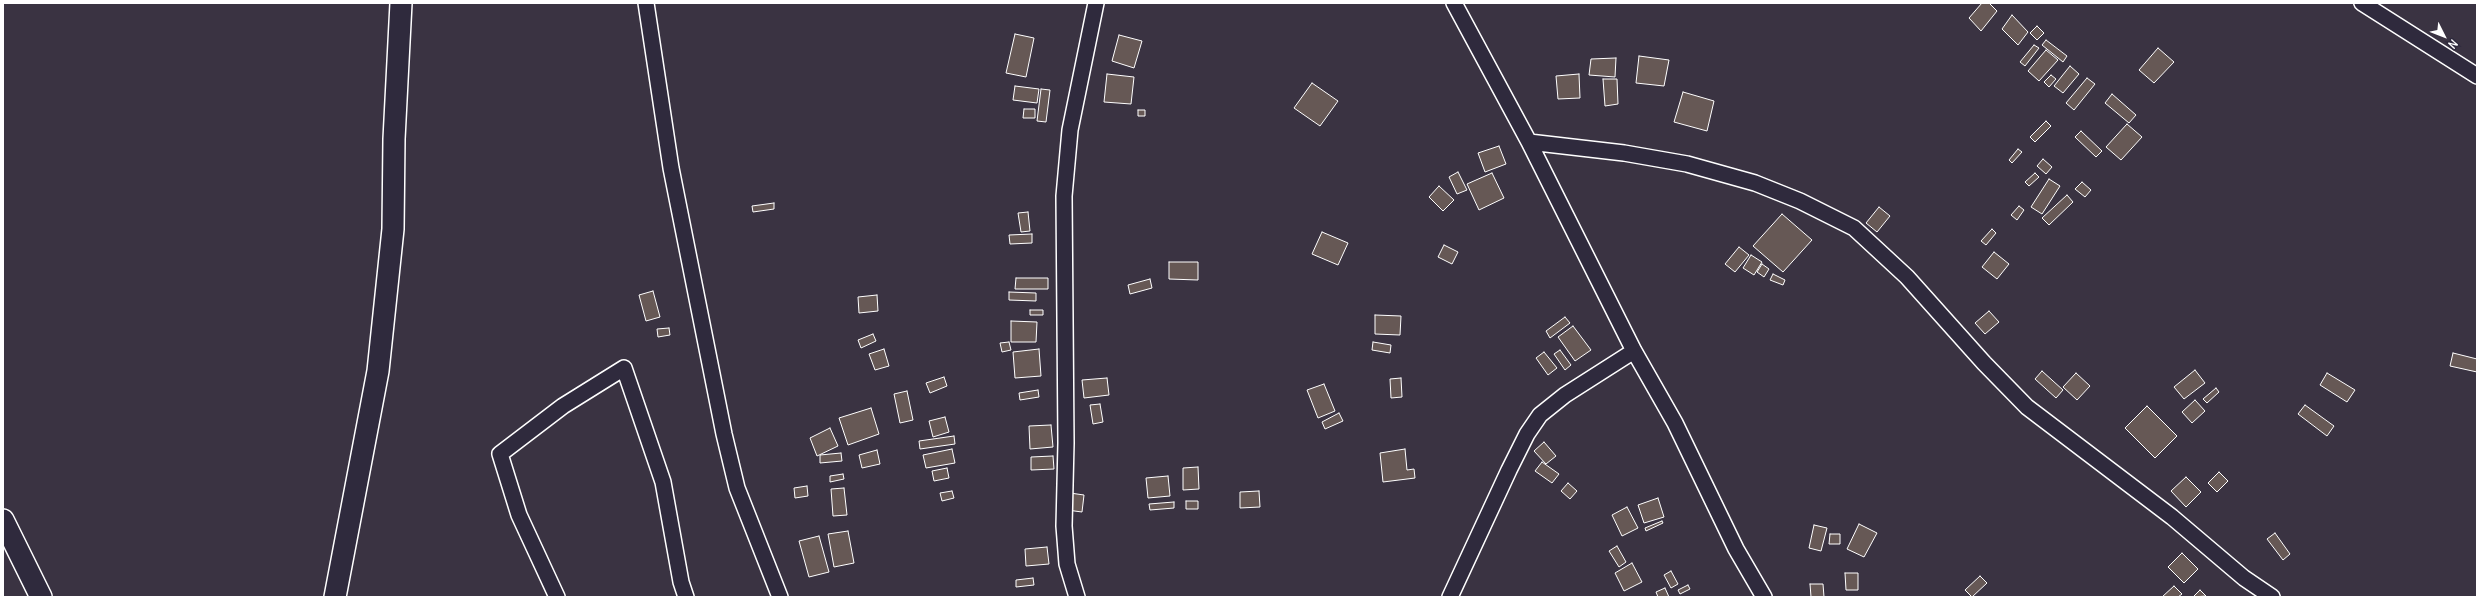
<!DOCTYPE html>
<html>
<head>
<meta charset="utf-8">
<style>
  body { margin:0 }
  #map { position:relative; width:2480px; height:600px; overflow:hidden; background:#3a3342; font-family:Delius,sans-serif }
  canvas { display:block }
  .frame { position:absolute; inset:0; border:4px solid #fff; pointer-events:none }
  .north { position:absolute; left:2424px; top:16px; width:40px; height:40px; -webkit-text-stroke:3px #2f2a3d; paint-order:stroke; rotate:132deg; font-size:11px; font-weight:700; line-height:16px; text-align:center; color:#fff }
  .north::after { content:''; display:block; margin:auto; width:14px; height:18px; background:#fff; clip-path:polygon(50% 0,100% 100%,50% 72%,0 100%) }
</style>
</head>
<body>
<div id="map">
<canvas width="2480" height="600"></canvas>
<div class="frame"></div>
<div class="north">N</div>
</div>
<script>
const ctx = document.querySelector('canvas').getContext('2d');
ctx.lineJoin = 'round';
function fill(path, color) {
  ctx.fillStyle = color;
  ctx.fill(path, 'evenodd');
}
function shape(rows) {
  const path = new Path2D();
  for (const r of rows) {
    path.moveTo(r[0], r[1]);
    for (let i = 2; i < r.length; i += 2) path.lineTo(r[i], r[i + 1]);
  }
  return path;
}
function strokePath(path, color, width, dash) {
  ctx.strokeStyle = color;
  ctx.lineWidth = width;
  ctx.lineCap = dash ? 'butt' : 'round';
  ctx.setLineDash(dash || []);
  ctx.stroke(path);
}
const building = shape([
  [1982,3,1989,3,1997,11,1981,31,1969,18,1982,3],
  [2012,15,2028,32,2018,45,2002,29,2012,15],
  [2037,26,2044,33,2037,40,2030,33,2037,26],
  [1015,34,1034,38,1026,77,1006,73,1015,34],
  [1119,35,1142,41,1134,68,1112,61,1119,35],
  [2046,40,2067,56,2063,62,2042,45,2046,40],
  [2034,45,2039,48,2025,66,2020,62,2034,45],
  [2158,48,2174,62,2154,83,2139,70,2158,48],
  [2046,50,2058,60,2039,81,2028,71,2046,50],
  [1639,56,1669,60,1664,86,1636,83,1639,56],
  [1616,58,1615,77,1589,75,1591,59,1616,58],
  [2070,66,2079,74,2063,93,2054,86,2070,66],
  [1107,74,1134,77,1131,104,1104,102,1107,74],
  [1579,74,1580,98,1558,99,1556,76,1579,74],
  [2051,75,2056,79,2049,87,2044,82,2051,75],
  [2087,78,2095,84,2074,110,2066,103,2087,78],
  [1603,79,1617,79,1618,104,1605,106,1603,79],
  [1312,83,1338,101,1320,126,1294,108,1312,83],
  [1015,86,1039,89,1037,103,1013,100,1015,86],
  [1041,89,1050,90,1046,122,1037,121,1041,89],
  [1683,92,1714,101,1707,131,1674,122,1683,92],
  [2112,94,2136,115,2129,123,2105,103,2112,94],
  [1024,109,1035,109,1035,118,1023,118,1024,109],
  [1138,110,1145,110,1145,116,1138,116,1138,110],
  [2046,121,2051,126,2035,142,2030,137,2046,121],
  [2127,124,2142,137,2121,160,2106,147,2127,124],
  [2081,131,2102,151,2096,157,2075,137,2081,131],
  [1499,146,1506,164,1485,172,1478,153,1499,146],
  [2018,149,2022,152,2012,163,2009,160,2018,149],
  [2043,159,2052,167,2046,174,2037,166,2043,159],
  [1458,172,1467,190,1457,194,1449,177,1458,172],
  [1492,173,1504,198,1479,210,1467,184,1492,173],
  [2035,173,2039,177,2029,186,2025,182,2035,173],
  [2049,179,2060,186,2042,214,2031,207,2049,179],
  [2082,182,2091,190,2085,197,2075,189,2082,182],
  [1439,186,1454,200,1443,211,1429,197,1439,186],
  [2067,195,2073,202,2049,225,2042,218,2067,195],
  [774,203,774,209,753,212,752,206,774,203],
  [2019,206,2024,210,2017,220,2011,215,2019,206],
  [1879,207,1890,216,1877,232,1866,223,1879,207],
  [1028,212,1030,231,1021,232,1018,213,1028,212],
  [1782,214,1812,240,1783,272,1753,246,1782,214],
  [1992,229,1996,233,1986,245,1981,241,1992,229],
  [1322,232,1348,243,1338,265,1312,254,1322,232],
  [1032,234,1032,243,1010,244,1009,235,1032,234],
  [1444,245,1458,252,1452,264,1438,257,1444,245],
  [1739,247,1749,255,1735,272,1725,264,1739,247],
  [1994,252,2009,264,1997,279,1982,267,1994,252],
  [1751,255,1762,262,1754,275,1743,268,1751,255],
  [1169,262,1198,262,1198,280,1169,279,1169,262],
  [1762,264,1769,269,1764,277,1757,272,1762,264],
  [1773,274,1785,280,1783,285,1770,280,1773,274],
  [1016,278,1048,278,1048,289,1015,289,1016,278],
  [1150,279,1152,288,1130,294,1128,285,1150,279],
  [653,291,660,317,646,321,639,295,653,291],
  [1009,292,1036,293,1036,301,1009,300,1009,292],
  [877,295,878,311,859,313,858,297,877,295],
  [1030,310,1043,310,1043,315,1030,315,1030,310],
  [1989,311,1999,322,1985,334,1975,323,1989,311],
  [1375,315,1401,316,1400,335,1375,334,1375,315],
  [1565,317,1570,323,1550,338,1546,331,1565,317],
  [1011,321,1037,322,1036,342,1011,342,1011,321],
  [1573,326,1591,350,1575,361,1558,337,1573,326],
  [669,328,670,335,658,337,657,329,669,328],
  [873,334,876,341,861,348,858,340,873,334],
  [1009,342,1011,350,1002,352,1000,343,1009,342],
  [1373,342,1391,345,1390,353,1372,350,1373,342],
  [884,349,889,366,875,370,869,354,884,349],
  [1039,349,1041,376,1015,378,1013,352,1039,349],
  [1560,350,1571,365,1565,370,1554,354,1560,350],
  [1544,352,1557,368,1548,375,1536,358,1544,352],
  [2453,353,2477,359,2477,372,2450,366,2453,353],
  [2195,370,2205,383,2184,399,2174,387,2195,370],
  [2042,371,2063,390,2056,398,2035,379,2042,371],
  [2076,373,2090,386,2077,400,2063,387,2076,373],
  [2327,373,2355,390,2347,402,2320,385,2327,373],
  [944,377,947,386,930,393,926,383,944,377],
  [1107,378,1109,395,1084,398,1082,380,1107,378],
  [1401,378,1402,397,1391,398,1390,379,1401,378],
  [1324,384,1335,411,1318,418,1307,390,1324,384],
  [2216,388,2219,392,2207,403,2203,399,2216,388],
  [1038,390,1039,397,1020,400,1019,393,1038,390],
  [907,391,913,420,900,423,894,394,907,391],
  [2195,400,2205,411,2192,423,2182,412,2195,400],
  [1100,404,1103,422,1093,424,1090,405,1100,404],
  [2305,405,2334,426,2327,436,2298,414,2305,405],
  [2147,406,2177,436,2155,458,2125,428,2147,406],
  [871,408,879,434,848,445,839,418,871,408],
  [1339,413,1343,421,1325,429,1322,422,1339,413],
  [945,417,949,432,933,437,929,421,945,417],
  [1051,425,1053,447,1030,449,1029,426,1051,425],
  [830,428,838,446,817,456,810,438,830,428],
  [954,436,955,444,920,449,919,441,954,436],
  [1544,442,1556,456,1546,464,1534,451,1544,442],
  [952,449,955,463,926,468,923,455,952,449],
  [1405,449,1407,470,1414,469,1415,478,1383,482,1380,453,1405,449],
  [877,450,880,464,862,468,859,455,877,450],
  [841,453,842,461,820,463,820,455,841,453],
  [1053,456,1054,469,1031,470,1031,457,1053,456],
  [1542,462,1559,474,1552,483,1535,471,1542,462],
  [1198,467,1199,489,1183,490,1183,468,1198,467],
  [947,468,949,478,934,481,932,471,947,468],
  [2219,472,2228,481,2217,492,2208,483,2219,472],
  [843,474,844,479,830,482,830,476,843,474],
  [1168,476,1170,496,1148,498,1146,478,1168,476],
  [2186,477,2201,492,2186,507,2171,491,2186,477],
  [1568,483,1577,491,1570,499,1561,491,1568,483],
  [807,486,808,496,795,498,794,488,807,486],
  [844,488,847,515,833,516,831,489,844,488],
  [952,491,954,498,942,501,940,493,952,491],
  [1259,491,1260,507,1240,508,1240,492,1259,491],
  [1070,493,1084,495,1082,512,1067,510,1070,493],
  [1658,498,1664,517,1644,523,1638,505,1658,498],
  [1186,501,1198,501,1198,509,1186,509,1186,501],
  [1174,502,1174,508,1150,510,1149,504,1174,502],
  [1627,507,1638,528,1622,536,1612,515,1627,507],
  [1662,521,1663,523,1646,531,1645,528,1662,521],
  [1859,524,1877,533,1864,557,1847,549,1859,524],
  [1814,525,1827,528,1821,551,1809,548,1814,525],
  [848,531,854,563,834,567,828,534,848,531],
  [2275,533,2290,554,2283,560,2267,539,2275,533],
  [1830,534,1840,534,1840,544,1829,544,1830,534],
  [819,536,829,572,809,577,799,541,819,536],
  [1617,546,1626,562,1619,567,1609,551,1617,546],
  [1047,547,1049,564,1026,566,1025,549,1047,547],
  [2182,553,2198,569,2184,583,2168,567,2182,553],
  [1632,563,1642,582,1624,591,1615,573,1632,563],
  [1671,571,1678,584,1671,588,1664,575,1671,571],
  [1845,573,1858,573,1858,590,1846,590,1845,573],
  [1980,576,1987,583,1972,597,1965,590,1980,576],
  [1033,578,1034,585,1016,587,1016,580,1033,578],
  [1810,584,1823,584,1824,597,1811,597,1810,584],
  [1688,585,1690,589,1680,594,1678,590,1688,585],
  [2174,586,2182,594,2178,597,2162,597,2174,586],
  [1665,588,1669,597,1658,597,1656,592,1665,588],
  [2200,590,2206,596,2193,597,2200,590]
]);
const minor = shape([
  [646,3,671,168,724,434,737,488,780,597],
  [1454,3,1529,142,1634,351,1675,423,1736,549,1764,597],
  [2362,3,2477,76],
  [1529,142,1624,153,1687,164,1755,183,1800,201,1854,228,1907,277,1984,363,2027,407,2172,517,2244,578,2272,597],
  [557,597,519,515,500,454,563,406,624,368,663,482,681,582,686,597],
  [1077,597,1067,564,1064,526,1066,443,1064,196,1070,130,1096,3],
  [1450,597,1509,470,1527,434,1540,415,1565,395,1634,351]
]);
const secondary = shape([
  [3,520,41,597],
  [335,597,378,371,393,229,394,139,401,3]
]);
fill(building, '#665855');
strokePath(building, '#fff', 1);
strokePath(minor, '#fff', 18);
strokePath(secondary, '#fff', 24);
strokePath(minor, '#2f2a3d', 15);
strokePath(secondary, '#2f2a3d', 21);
</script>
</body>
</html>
